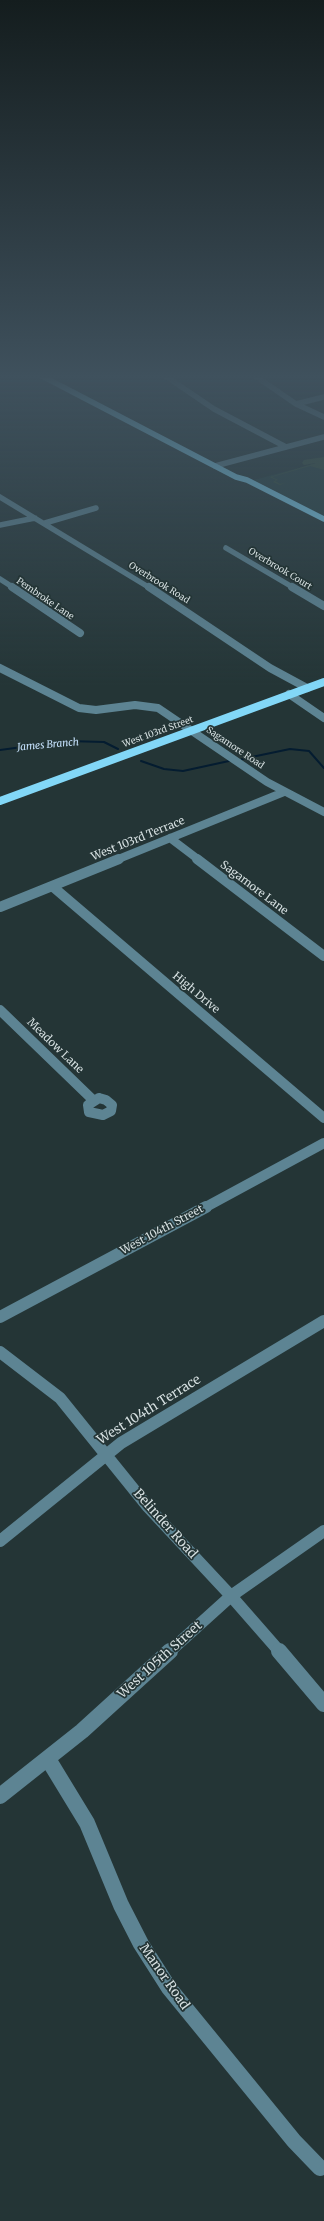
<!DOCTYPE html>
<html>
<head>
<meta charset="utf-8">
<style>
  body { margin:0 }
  canvas { display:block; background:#243536 }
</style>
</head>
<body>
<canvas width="324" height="2221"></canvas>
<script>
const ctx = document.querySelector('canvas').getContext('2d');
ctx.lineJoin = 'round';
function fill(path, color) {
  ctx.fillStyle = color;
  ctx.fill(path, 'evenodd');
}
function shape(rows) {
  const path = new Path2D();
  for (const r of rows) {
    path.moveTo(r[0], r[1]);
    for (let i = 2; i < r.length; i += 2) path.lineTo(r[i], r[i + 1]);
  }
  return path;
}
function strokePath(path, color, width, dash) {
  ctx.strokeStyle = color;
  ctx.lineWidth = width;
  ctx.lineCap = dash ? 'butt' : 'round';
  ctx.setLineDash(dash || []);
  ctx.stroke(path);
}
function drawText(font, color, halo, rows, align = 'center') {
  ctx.font = font + ' Merriweather,serif';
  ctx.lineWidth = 3.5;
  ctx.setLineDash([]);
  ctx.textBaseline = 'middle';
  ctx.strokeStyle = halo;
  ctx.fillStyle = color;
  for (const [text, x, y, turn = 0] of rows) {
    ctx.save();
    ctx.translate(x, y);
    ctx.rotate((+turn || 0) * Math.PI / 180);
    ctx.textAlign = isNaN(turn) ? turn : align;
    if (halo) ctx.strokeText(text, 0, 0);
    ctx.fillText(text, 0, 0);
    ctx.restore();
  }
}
const built = shape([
  [317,463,324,467,324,516,254,480]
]);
const green = shape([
  [324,457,324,470,310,466,272,477,278,480,275,481,280,484,285,483,280,485,273,482,276,480,270,477,316,463,304,465,302,463,304,460]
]);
const stream = shape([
  [0,750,67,741,104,742,118,749],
  [242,759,290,749,309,751,324,768],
  [141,761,164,769,183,771,229,761]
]);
const minorFar4 = shape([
  [164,375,214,409,286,447],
  [254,375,296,404,324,417],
  [296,404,324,397],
  [215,466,324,437],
  [0,497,150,588],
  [45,523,96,508],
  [0,525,35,518],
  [226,548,294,588],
  [0,579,14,588]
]);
const minorFar3 = shape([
  [12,587,80,633],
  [149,587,270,668,307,688],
  [292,587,324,606],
  [0,668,79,708,96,710,135,705,158,708,267,782,324,812],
  [289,694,324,718],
  [170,838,199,860],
  [116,860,284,792]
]);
const minorFar2 = shape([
  [197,859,324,956],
  [52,886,324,1118],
  [0,907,119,859],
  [0,1010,93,1100],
  [99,1098,106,1100,112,1105,111,1111,103,1115,89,1112,88,1105,99,1098],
  [204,1208,324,1143]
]);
const minorFar1 = shape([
  [0,1317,206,1207],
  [0,1352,60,1398,148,1507,231,1596,280,1652],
  [0,1541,121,1443,324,1321],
  [169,1652,231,1596,324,1531]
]);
const minor = shape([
  [279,1651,324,1704],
  [48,1759,87,1823,121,1905,141,1944,169,1988,294,2141,320,2168],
  [0,1796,82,1731,170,1651]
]);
const majorFar1 = shape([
  [40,375,236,477,247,480,324,519]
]);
const major = shape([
  [0,801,324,682]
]);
const farStreetnames = [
  ["Overbrook Court",280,569,31],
  ["Overbrook Road",159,583,32],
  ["Pembroke Lane",45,599,34],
  ["West 103rd Street",158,732,-20],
  ["Sagamore Road",235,748,34]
];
const farWaternames = [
  ["James Branch",48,745,-5]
];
const streetNames = [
  ["West 103rd Terrace",138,839,-22],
  ["Sagamore Lane",254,888,37],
  ["High Drive",196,993,40],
  ["Meadow Lane",55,1046,44],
  ["West 104th Street",162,1230,-28]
];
const nearStreetnames = [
  ["West 104th Terrace",149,1410,-32],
  ["Belinder Road",165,1524,48],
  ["West 105th Street",160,1660,-42],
  ["Manor Road",164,1977,55]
];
fill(built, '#274041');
fill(green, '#364e3d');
strokePath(stream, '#041c30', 2);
strokePath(minorFar4, '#5d8493', 5.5);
strokePath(minorFar3, '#5d8493', 8);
strokePath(minorFar2, '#5d8493', 10);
strokePath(minorFar1, '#5d8493', 12);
strokePath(minor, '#5d8493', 16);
strokePath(majorFar1, '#82d7f7', 5.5);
strokePath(major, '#82d7f7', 8);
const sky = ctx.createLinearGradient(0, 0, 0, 686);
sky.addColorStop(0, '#141d1e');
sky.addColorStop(0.55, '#3f515d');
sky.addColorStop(1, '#3f515d00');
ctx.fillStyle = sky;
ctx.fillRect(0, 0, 324, 686);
drawText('9px', '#d5dfe0', '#243536', farStreetnames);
drawText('italic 10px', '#c6e2fd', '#243536', farWaternames);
drawText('11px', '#d5dfe0', '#243536', streetNames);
drawText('13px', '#d5dfe0', '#243536', nearStreetnames);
</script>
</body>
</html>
